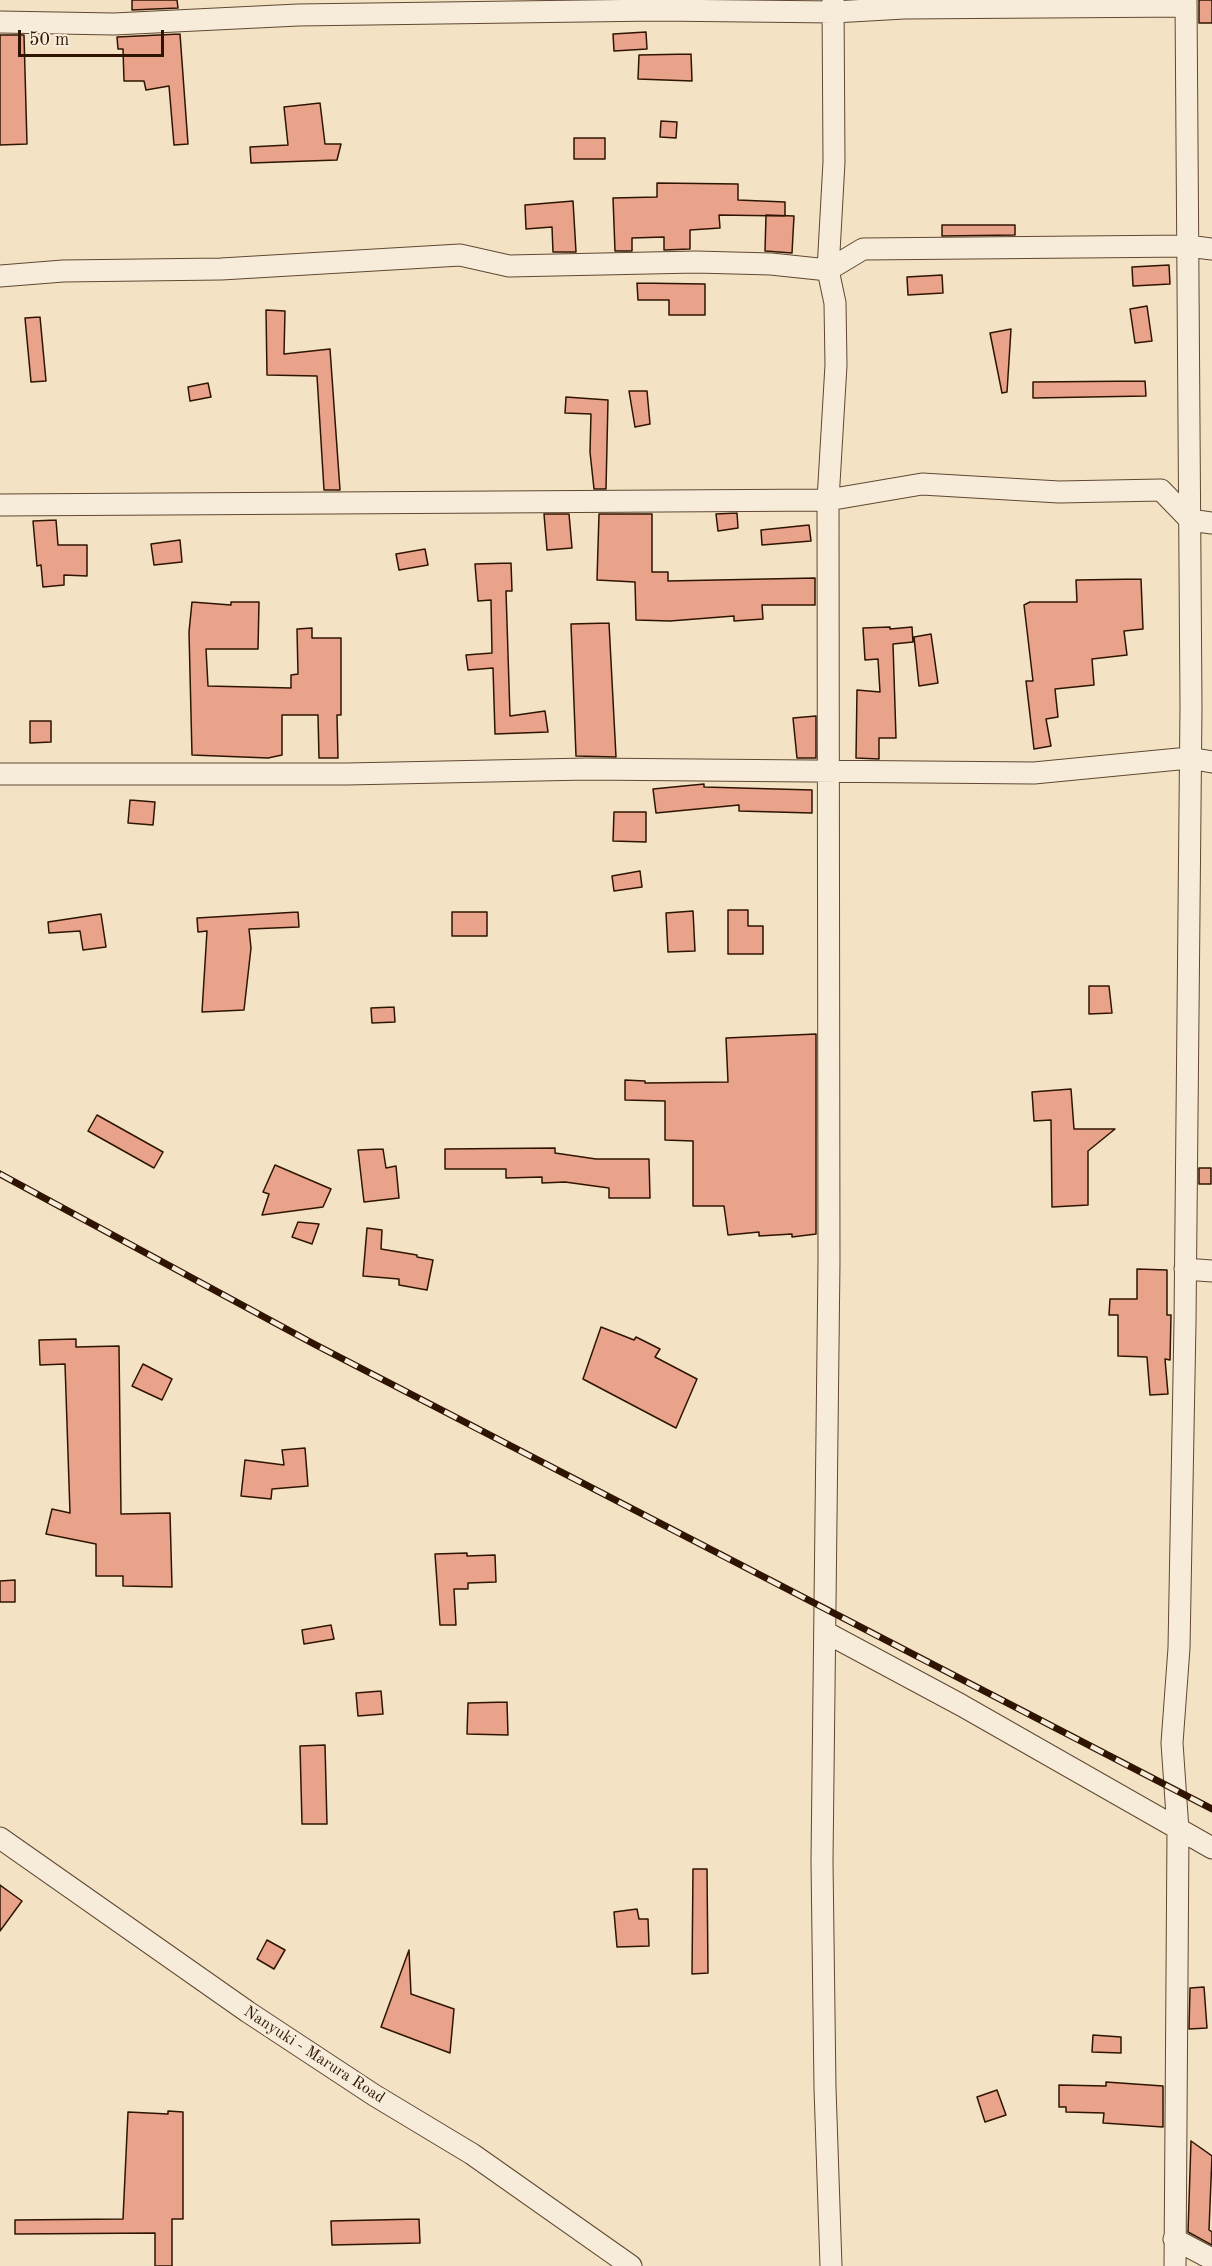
<!DOCTYPE html>
<html>
<head>
<meta charset="utf-8">
<style>
  body { margin:0 }
  #map { position:relative; width:1212px; height:2266px; overflow:hidden; background:#f3e2c4; font-family:"Old Standard TT",serif }
  canvas { display:block }
  .scale { position:absolute; left:18px; top:30px; width:146px; height:27px; box-sizing:border-box; border:3px solid #2f1501; border-top:0; padding-left:8px; font-size:18px; line-height:21px; white-space:nowrap; color:#2f1501; -webkit-text-stroke:4px #f7ecd9; paint-order:stroke }
</style>
</head>
<body>
<div id="map">
<canvas width="1212" height="2266"></canvas>
<div class="scale">50 m</div>
</div>
<script>
const ctx = document.querySelector('canvas').getContext('2d');
ctx.lineJoin = 'round';
function fill(path, color) {
  ctx.fillStyle = color;
  ctx.fill(path, 'evenodd');
}
function shape(rows) {
  const path = new Path2D();
  for (const r of rows) {
    path.moveTo(r[0], r[1]);
    for (let i = 2; i < r.length; i += 2) path.lineTo(r[i], r[i + 1]);
  }
  return path;
}
function strokePath(path, color, width, dash) {
  ctx.strokeStyle = color;
  ctx.lineWidth = width;
  ctx.lineCap = dash ? 'butt' : 'round';
  ctx.setLineDash(dash || []);
  ctx.stroke(path);
}
function drawText(font, color, halo, rows, align = 'center') {
  ctx.font = font + ' "Old Standard TT",serif';
  ctx.lineWidth = 5;
  ctx.setLineDash([]);
  ctx.textBaseline = 'middle';
  ctx.strokeStyle = halo;
  ctx.fillStyle = color;
  for (const [text, x, y, turn = 0] of rows) {
    ctx.save();
    ctx.translate(x, y);
    ctx.rotate((+turn || 0) * Math.PI / 180);
    ctx.textAlign = isNaN(turn) ? turn : align;
    if (halo) ctx.strokeText(text, 0, 0);
    ctx.fillText(text, 0, 0);
    ctx.restore();
  }
}
const building = shape([
  [132,0,177,0,178,8,132,10,132,0],
  [1199,0,1212,0,1212,23,1199,23,1199,0],
  [646,32,647,49,614,51,613,34,646,32],
  [180,34,188,144,174,145,169,86,146,90,144,81,124,81,123,49,118,49,117,37,180,34],
  [0,35,24,35,27,144,0,145,0,35],
  [691,54,692,81,638,79,639,55,691,54],
  [320,103,325,144,341,144,337,160,251,163,250,147,288,145,284,107,320,103],
  [661,121,677,122,676,138,660,137,661,121],
  [574,138,605,138,605,159,574,159,574,138],
  [657,183,738,184,738,200,785,202,785,216,719,215,720,228,690,230,690,249,664,250,664,237,632,238,632,251,615,251,613,198,657,197,657,183],
  [573,201,576,252,553,252,552,227,526,229,525,205,573,201],
  [766,215,794,216,792,253,765,251,766,215],
  [942,225,1015,225,1015,235,942,236,942,225],
  [1169,265,1170,284,1133,286,1132,267,1169,265],
  [942,275,943,293,908,295,907,277,942,275],
  [637,283,705,284,705,315,669,315,669,300,638,300,637,283],
  [1147,306,1152,341,1135,343,1130,309,1147,306],
  [266,310,285,311,284,354,330,349,340,490,324,490,317,376,267,375,266,310],
  [40,317,46,381,31,382,25,318,40,317],
  [1011,329,1007,392,1002,393,990,333,1011,329],
  [1145,381,1146,396,1033,398,1033,382,1145,381],
  [208,383,211,397,190,401,188,387,208,383],
  [629,391,647,391,650,424,635,427,629,391],
  [566,397,608,400,606,489,594,489,590,452,591,414,565,413,566,397],
  [737,513,738,528,718,531,716,514,737,513],
  [544,514,569,514,572,548,547,550,544,514],
  [599,514,652,514,652,572,668,572,668,581,815,578,815,605,762,605,763,619,734,621,734,616,670,621,636,620,635,582,597,580,599,514],
  [56,520,58,545,87,545,87,576,64,575,64,585,43,587,41,565,37,566,33,521,56,520],
  [809,525,811,541,762,545,761,530,809,525],
  [180,540,182,562,154,565,151,544,180,540],
  [425,549,428,565,399,570,396,554,425,549],
  [511,563,512,591,506,591,510,716,545,711,548,732,495,734,493,668,468,670,466,655,492,653,491,600,478,601,475,564,511,563],
  [1141,579,1143,629,1124,631,1127,655,1092,659,1094,685,1055,689,1058,717,1046,719,1051,746,1034,749,1026,681,1033,681,1024,605,1030,602,1077,602,1076,580,1141,579],
  [192,602,231,605,231,602,259,602,258,649,206,649,208,686,291,688,291,675,298,674,297,629,312,628,312,638,341,638,341,715,337,715,338,758,319,758,318,715,282,715,282,755,268,758,192,755,189,632,192,602],
  [609,623,616,757,576,756,571,624,609,623],
  [890,627,890,629,912,627,913,642,893,644,896,738,879,738,879,759,856,758,857,690,880,692,878,659,865,660,863,628,890,627],
  [931,634,938,683,919,686,914,637,931,634],
  [816,716,816,758,797,758,793,718,816,716],
  [30,721,51,721,51,742,30,743,30,721],
  [704,784,704,787,812,790,812,813,739,811,739,805,656,813,653,789,704,784],
  [130,800,155,802,153,825,128,823,130,800],
  [614,812,646,812,646,842,613,841,614,812],
  [640,871,642,887,614,891,612,876,640,871],
  [728,910,748,910,748,926,763,926,763,954,728,954,728,910],
  [693,911,695,951,668,952,666,913,693,911],
  [298,912,299,927,249,929,251,948,244,1010,202,1012,207,931,198,932,197,918,298,912],
  [452,912,487,912,487,936,452,936,452,912],
  [101,914,106,947,83,950,80,931,49,933,48,922,101,914],
  [1089,986,1109,986,1112,1013,1089,1014,1089,986],
  [394,1007,395,1022,372,1023,371,1008,394,1007],
  [816,1034,816,1234,792,1237,792,1234,759,1236,759,1232,728,1235,724,1206,693,1206,693,1141,665,1140,665,1101,625,1100,625,1080,645,1081,645,1083,728,1082,726,1038,816,1034],
  [1071,1089,1074,1129,1115,1129,1088,1151,1088,1205,1052,1207,1051,1120,1034,1121,1032,1092,1071,1089],
  [97,1115,163,1152,154,1168,88,1131,97,1115],
  [555,1148,555,1153,596,1159,649,1159,650,1198,609,1198,609,1188,565,1182,542,1183,542,1177,506,1178,506,1169,445,1169,445,1149,555,1148],
  [383,1149,386,1168,396,1166,399,1198,364,1202,358,1150,383,1149],
  [275,1165,331,1189,323,1207,262,1215,269,1194,263,1192,275,1165],
  [1199,1168,1211,1168,1211,1184,1199,1184,1199,1168],
  [298,1222,319,1224,312,1244,292,1237,298,1222],
  [367,1228,382,1230,381,1249,417,1255,417,1257,433,1260,427,1290,399,1285,399,1279,363,1276,367,1228],
  [1137,1269,1167,1270,1167,1315,1171,1315,1170,1360,1165,1359,1168,1394,1150,1395,1147,1357,1118,1356,1118,1315,1109,1315,1110,1299,1137,1299,1137,1269],
  [601,1327,634,1340,636,1337,660,1349,655,1357,697,1379,676,1428,583,1379,601,1327],
  [76,1339,76,1347,119,1346,121,1514,170,1513,172,1587,123,1586,123,1576,96,1576,96,1544,46,1534,52,1509,70,1513,65,1364,40,1365,39,1340,76,1339],
  [143,1364,172,1379,162,1400,132,1386,143,1364],
  [305,1448,308,1486,272,1489,271,1499,241,1496,245,1460,284,1465,282,1450,305,1448],
  [467,1553,467,1556,495,1555,496,1582,468,1583,468,1589,454,1589,456,1625,440,1625,435,1554,467,1553],
  [15,1580,15,1602,0,1602,0,1581,15,1580],
  [331,1625,334,1639,304,1644,302,1630,331,1625],
  [381,1691,383,1714,358,1716,356,1693,381,1691],
  [507,1702,508,1735,467,1734,468,1703,507,1702],
  [325,1745,327,1824,302,1824,300,1746,325,1745],
  [693,1869,707,1869,708,1973,692,1974,693,1869],
  [0,1885,22,1901,0,1931,0,1885],
  [637,1909,639,1919,648,1919,649,1946,617,1947,614,1912,637,1909],
  [267,1940,285,1950,274,1969,257,1959,267,1940],
  [409,1950,411,1994,454,2009,450,2053,381,2027,409,1950],
  [1204,1987,1207,2028,1189,2029,1190,1988,1204,1987],
  [1093,2035,1121,2037,1121,2053,1092,2052,1093,2035],
  [1106,2082,1163,2086,1163,2127,1103,2123,1104,2113,1066,2112,1066,2107,1059,2107,1059,2085,1106,2086,1106,2082],
  [997,2090,1006,2115,985,2122,977,2097,997,2090],
  [168,2111,183,2112,183,2219,172,2219,172,2266,155,2266,155,2233,15,2234,15,2220,123,2219,128,2112,168,2114,168,2111],
  [1191,2141,1212,2156,1209,2230,1212,2232,1212,2245,1188,2232,1191,2141],
  [419,2219,420,2243,332,2245,331,2221,419,2219]
]);
const minor = shape([
  [0,22,114,24,298,15,657,10,834,12,904,8,1186,6],
  [0,276,63,271,221,269,460,255,509,266,696,262,771,264,828,270,863,249,1188,246,1212,249],
  [0,505,828,500,922,484,1059,492,1161,490,1190,520,1212,523],
  [0,774,347,774,587,769,1034,773,1189,758,1212,762],
  [1185,1269,1212,1271],
  [825,1632,961,1705,1212,1848],
  [0,1838,248,2012,374,2095,472,2154,631,2266],
  [1174,2239,1212,2259],
  [831,2266,825,2088,822,1861,829,1261,828,500,836,365,835,303,828,270,834,162,833,0],
  [1175,2266,1178,1830,1172,1743,1179,1648,1185,1322,1191,706,1186,0]
]);
const rail = shape([
  [0,1174,314,1344,1212,1809]
]);
const streetNames = [
  ["Nanyuki - Marura Road",314,2055,33]
];
fill(building, '#e9a38b');
strokePath(building, '#2f1501', 1.5);
strokePath(minor, '#604832', 23);
strokePath(minor, '#f7ecd9', 21);
strokePath(rail, '#2f1501', 7);
strokePath(rail, '#f7ecd9', 4.5, [14]);
drawText('16px', '#2f1501', '#f7ecd9', streetNames);
</script>
</body>
</html>
